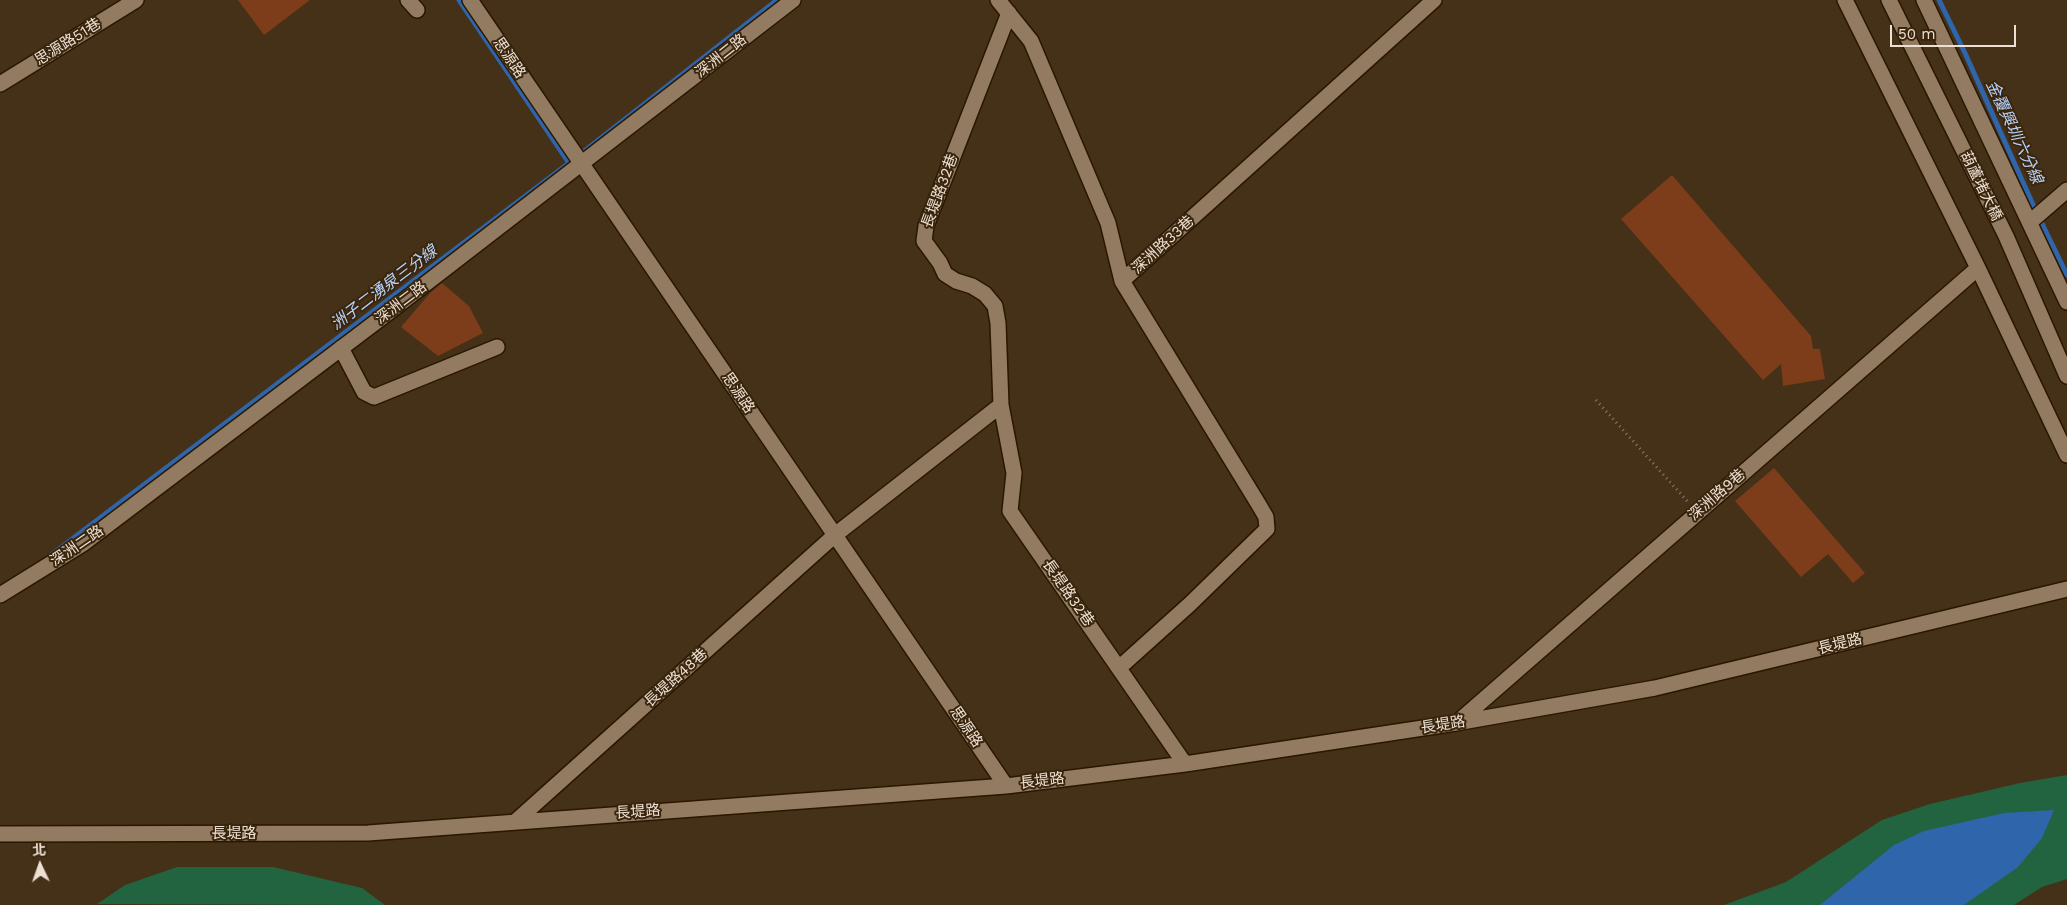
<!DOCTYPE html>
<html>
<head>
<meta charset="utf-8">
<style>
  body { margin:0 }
  #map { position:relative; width:2067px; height:905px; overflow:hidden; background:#453018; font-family:"Work Sans","Noto Sans TC",sans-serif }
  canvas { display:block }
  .north { position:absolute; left:15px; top:840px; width:50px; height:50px; -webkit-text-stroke:4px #3a260e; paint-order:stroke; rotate:357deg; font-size:14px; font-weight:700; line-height:20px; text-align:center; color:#ede0d2 }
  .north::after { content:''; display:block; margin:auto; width:18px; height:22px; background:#ede0d2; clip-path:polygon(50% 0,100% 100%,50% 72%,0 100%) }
  .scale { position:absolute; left:1890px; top:25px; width:126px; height:22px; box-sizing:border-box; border:2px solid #ede0d2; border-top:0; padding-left:6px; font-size:15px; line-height:18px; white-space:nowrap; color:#ede0d2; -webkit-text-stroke:4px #3a260e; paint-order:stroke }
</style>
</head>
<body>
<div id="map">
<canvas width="2067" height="905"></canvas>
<div class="north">北</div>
<div class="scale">50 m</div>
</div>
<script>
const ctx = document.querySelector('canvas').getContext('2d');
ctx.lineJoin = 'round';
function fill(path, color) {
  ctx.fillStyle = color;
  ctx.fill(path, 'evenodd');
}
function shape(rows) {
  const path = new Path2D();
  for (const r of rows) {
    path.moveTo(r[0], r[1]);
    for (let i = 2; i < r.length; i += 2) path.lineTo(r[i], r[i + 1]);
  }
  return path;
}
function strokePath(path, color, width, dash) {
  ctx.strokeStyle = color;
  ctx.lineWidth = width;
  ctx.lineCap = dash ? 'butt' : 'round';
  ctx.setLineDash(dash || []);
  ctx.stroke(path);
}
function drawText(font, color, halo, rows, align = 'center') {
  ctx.font = font + ' "Work Sans","Noto Sans TC",sans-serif';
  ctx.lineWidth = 4;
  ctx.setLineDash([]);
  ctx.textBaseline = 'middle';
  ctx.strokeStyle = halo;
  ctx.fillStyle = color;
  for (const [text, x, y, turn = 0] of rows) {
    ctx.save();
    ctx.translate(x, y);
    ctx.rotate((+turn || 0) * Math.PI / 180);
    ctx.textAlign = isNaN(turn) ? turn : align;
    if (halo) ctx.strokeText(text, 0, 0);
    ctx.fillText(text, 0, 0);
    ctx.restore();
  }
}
const green = shape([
  [2067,775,2067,879,2042,887,2014,905,1724,905,1786,882,1882,820,1930,804,2020,783],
  [177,867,273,867,362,888,385,905,97,904,125,885]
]);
const water = shape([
  [2054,810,2042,838,2018,867,1964,905,1820,905,1894,845,1924,831,2004,813]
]);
const stream = shape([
  [459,0,569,163],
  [1939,0,1965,53,2035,209,2067,275],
  [51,555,569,163,777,0]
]);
const building = shape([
  [238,0,310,0,264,35],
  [1672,175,1811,336,1813,349,1820,349,1825,379,1783,386,1781,364,1763,380,1621,219],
  [442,283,469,306,483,333,438,356,401,327,430,293],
  [1774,468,1865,573,1853,583,1828,554,1801,577,1735,501]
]);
const path = shape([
  [1596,400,1688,502]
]);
const minor = shape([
  [408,0,417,10],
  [470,0,1006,786],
  [998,0,1031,41,1108,223,1122,281,1434,0],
  [1845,0,1978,268,2067,455],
  [1889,0,2006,236,2067,376],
  [1924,0,2067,302],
  [0,84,136,0],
  [2030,222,2067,190],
  [341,348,364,392,374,397,497,347],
  [1001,405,998,323,995,306,985,294,972,286,956,281,945,274,940,263,924,241,926,226,1009,13],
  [0,595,84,543,389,312,793,0],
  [1120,667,1190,604,1267,529,1266,517,1259,505,1122,281],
  [1458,722,1978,268],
  [516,821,835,535,1001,405,1014,473,1010,511,1185,764],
  [0,834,368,833,1006,786,1185,764,1456,723,1655,688,2067,589]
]);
const streetNames = [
  ["思源路51巷",68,42,-32],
  ["深洲二路",721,56,-38],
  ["思源路",509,58,56],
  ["葫蘆堵大橋",1981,186,64],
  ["長堤路32巷",940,191,-70],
  ["深洲路33巷",1163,245,-42],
  ["深洲二路",401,303,-37],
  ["思源路",738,393,56],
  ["深洲路9巷",1717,495,-41],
  ["深洲二路",77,546,-34],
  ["長堤路32巷",1068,593,55],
  ["長堤路",1840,644,-14],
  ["長堤路48巷",676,678,-42],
  ["長堤路",1443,725,-9],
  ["思源路",966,727,56],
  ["長堤路",1042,781,-7],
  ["長堤路",638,812,-4],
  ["長堤路",234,834]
];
const waterNames = [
  ["金覆興圳六分線",2014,132,65],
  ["洲子二湧泉三分線",384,288,-37]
];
fill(green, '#22643f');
fill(water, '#2e65ab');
strokePath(stream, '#2e65ab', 5);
fill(building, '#7d3c1a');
strokePath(minor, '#2a1701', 18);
strokePath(path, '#8e7c69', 3, [1, 4]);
strokePath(minor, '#927b60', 15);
drawText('15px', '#ede0d2', '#3a260e', streetNames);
drawText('italic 16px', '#b7d3fa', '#3a260e', waterNames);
</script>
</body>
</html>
